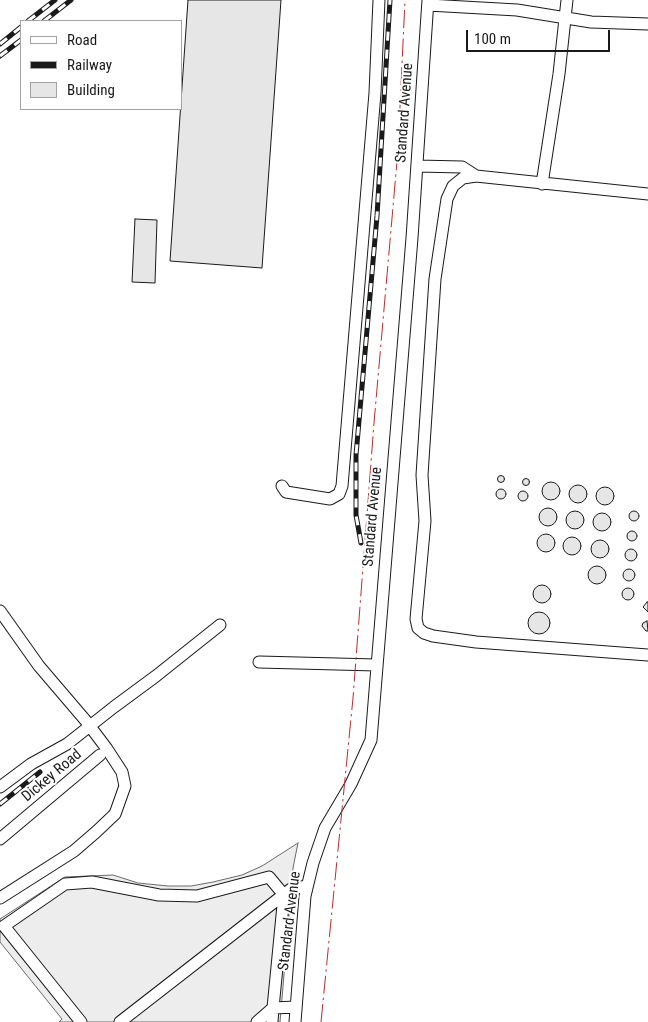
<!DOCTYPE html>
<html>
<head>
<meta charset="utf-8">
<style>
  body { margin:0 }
  #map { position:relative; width:648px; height:1022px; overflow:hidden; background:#fff; font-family:"Roboto Condensed",sans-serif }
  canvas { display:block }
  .legend { position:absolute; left:20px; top:20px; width:162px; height:90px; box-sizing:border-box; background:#fff; border:1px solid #a3a3a3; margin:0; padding:6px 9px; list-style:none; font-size:15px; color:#1a1a1a }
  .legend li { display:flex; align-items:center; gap:10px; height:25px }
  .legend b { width:25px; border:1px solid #a3a3a3 }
  .scale { position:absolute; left:466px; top:30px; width:144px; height:22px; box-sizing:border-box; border:2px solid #1a1a1a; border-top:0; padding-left:6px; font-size:15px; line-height:18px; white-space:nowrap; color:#1a1a1a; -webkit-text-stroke:4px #fff; paint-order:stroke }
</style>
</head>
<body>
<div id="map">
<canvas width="648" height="1022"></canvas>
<ul class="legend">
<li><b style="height:6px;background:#fff"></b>Road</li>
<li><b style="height:6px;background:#1a1a1a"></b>Railway</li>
<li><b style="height:14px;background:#e6e6e6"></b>Building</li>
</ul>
<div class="scale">100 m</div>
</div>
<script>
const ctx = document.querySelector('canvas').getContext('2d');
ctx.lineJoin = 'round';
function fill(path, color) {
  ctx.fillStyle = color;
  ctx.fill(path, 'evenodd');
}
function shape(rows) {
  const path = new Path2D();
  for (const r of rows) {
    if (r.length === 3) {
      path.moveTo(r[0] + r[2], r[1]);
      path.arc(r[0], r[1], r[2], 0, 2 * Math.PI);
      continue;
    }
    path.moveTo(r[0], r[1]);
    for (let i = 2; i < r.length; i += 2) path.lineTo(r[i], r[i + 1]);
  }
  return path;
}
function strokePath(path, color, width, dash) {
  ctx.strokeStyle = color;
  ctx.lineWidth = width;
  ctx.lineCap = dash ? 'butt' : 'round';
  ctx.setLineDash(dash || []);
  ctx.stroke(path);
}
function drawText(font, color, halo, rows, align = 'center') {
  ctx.font = font + ' "Roboto Condensed",sans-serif';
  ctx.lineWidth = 4;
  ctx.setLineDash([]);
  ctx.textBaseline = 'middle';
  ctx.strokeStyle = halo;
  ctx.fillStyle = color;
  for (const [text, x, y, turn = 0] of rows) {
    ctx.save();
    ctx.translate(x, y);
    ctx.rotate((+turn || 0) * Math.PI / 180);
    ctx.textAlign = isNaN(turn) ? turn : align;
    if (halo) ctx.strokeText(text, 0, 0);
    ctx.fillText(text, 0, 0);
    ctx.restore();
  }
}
const parking = shape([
  [298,843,293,868,280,1022,59,1022,62,1019,0,942,0,919,65,877,113,875,138,883,168,886,191,886,213,882,242,875,262,866,298,843]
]);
const building = shape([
  [188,0,281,0,262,268,170,261,188,0],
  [135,219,157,220,155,283,132,282,135,219],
  [501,479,3.5],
  [526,482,3.5],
  [551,491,9],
  [578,494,9],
  [605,496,9],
  [501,494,5],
  [523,496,5],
  [548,517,9],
  [634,516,5],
  [575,520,9],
  [602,522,9],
  [632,536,5],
  [546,543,9],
  [572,546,9],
  [600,549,9],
  [631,555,6],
  [597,575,9],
  [629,575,6],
  [542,594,9],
  [628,594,6],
  [647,602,648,602,648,612,643,607,647,602],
  [539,623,11],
  [647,621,648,631,646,631,642,626,643,623,647,621]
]);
const minor = shape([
  [428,5,517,10,591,22,648,24],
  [417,166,462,167,476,176],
  [542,184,559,74,567,0],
  [648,194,476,176,463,178,453,186,447,199,435,279,422,475,425,521,416,619,418,628,424,633,433,636,476,642,648,655],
  [282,486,286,492,330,499,339,494,342,486,375,93,379,0],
  [0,611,39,666,86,721,107,749,122,772,125,786,115,814,96,832,74,851,0,898],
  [259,662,376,665],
  [0,787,31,764,67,744,114,707,156,676,220,625],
  [0,839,100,755],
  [81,1022,4,926,65,884,92,882,159,895,197,896,269,877,284,895,273,1008,257,1022],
  [120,1022,291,889,307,886],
  [272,1022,273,1008,296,1007],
  [295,1022,305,896,313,863,325,828,351,784,371,740,412,238,428,0]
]);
const rail = shape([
  [28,21,55,0],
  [44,21,71,0],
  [0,44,21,27],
  [0,56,21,40],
  [361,543,356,515,356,455,377,216,390,0],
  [0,804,40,772]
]);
const power = shape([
  [321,1022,353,698,374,423,398,150,405,0]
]);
const streetNames = [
  ["Standard Avenue",405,113,-86],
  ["Standard Avenue",373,517,-85],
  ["Dickey Road",52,776,-40],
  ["Standard Avenue",290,921,-83]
];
fill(parking, '#ededed');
strokePath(parking, '#6a6a6a', 1);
fill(building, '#e6e6e6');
strokePath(building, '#1a1a1a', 1);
strokePath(minor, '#1a1a1a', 13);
strokePath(minor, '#fff', 11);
strokePath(rail, '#1a1a1a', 5);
strokePath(rail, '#fff', 3, [9]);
strokePath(power, '#c62828', 1, [18, 4, 2.5, 4]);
drawText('15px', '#1a1a1a', '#fff', streetNames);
</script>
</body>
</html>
